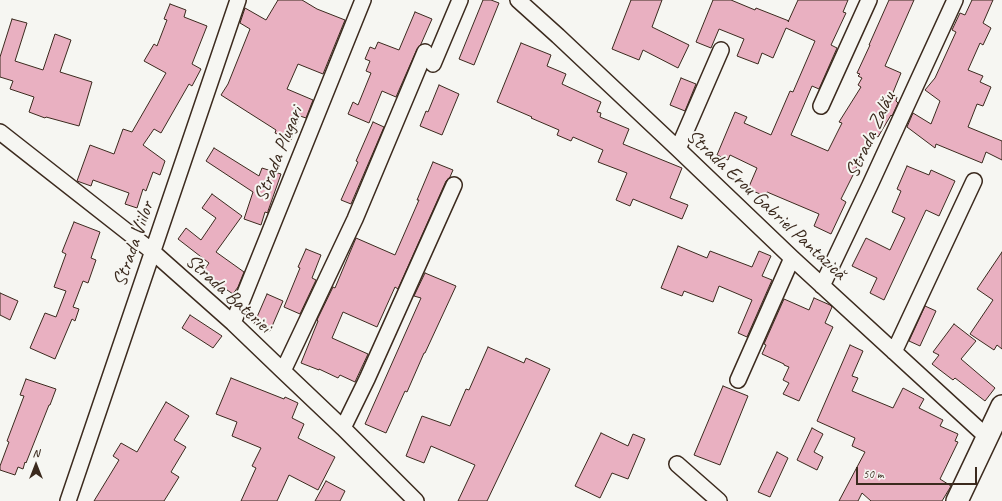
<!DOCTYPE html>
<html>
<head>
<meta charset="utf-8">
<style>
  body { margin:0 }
  #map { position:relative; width:1002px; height:501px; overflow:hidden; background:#f6f6f2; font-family:Caveat,sans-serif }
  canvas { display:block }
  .north { position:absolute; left:16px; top:445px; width:40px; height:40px; -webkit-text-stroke:3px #f6f6f2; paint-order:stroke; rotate:0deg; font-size:11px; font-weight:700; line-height:16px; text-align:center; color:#3b2a1e }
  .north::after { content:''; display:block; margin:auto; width:14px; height:18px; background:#3b2a1e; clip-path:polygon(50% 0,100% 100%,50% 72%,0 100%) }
  .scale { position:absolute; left:856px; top:467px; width:121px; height:18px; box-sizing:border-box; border:2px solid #3b2a1e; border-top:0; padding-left:5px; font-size:12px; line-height:14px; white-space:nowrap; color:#3b2a1e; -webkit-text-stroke:3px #f6f6f2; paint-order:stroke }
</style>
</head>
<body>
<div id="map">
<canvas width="1002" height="501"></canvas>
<div class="north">N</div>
<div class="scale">50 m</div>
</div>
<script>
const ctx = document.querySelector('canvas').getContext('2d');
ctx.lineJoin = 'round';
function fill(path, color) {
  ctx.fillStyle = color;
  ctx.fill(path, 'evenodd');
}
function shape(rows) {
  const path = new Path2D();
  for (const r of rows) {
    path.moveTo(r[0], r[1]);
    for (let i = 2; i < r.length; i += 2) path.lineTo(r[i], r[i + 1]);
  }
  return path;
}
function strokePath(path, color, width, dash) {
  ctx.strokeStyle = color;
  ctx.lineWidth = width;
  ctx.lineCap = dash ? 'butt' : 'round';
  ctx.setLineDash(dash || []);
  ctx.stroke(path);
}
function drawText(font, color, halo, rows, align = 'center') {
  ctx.font = font + ' Caveat,sans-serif';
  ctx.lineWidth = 4;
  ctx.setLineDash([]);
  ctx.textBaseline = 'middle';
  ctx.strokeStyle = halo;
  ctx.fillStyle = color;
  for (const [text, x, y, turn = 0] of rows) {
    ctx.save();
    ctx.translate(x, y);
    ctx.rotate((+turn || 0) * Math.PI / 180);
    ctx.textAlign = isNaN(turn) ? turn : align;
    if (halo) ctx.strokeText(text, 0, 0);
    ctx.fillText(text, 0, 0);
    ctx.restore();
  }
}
const building = shape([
  [278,0,302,0,317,9,345,20,323,74,298,64,287,89,313,100,306,118,300,116,291,140,275,133,276,130,221,95,228,84,250,29,240,23,245,8,266,20,278,0],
  [483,0,491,0,499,3,474,65,459,59,483,0],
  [631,0,662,0,652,27,689,45,678,68,643,50,639,60,612,49,631,0],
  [713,0,731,0,755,10,756,8,789,21,788,22,798,0,848,0,843,12,846,13,831,45,837,48,819,89,812,86,791,135,828,151,842,123,839,122,861,87,858,85,862,78,858,76,860,74,857,73,870,45,869,45,889,0,914,0,885,66,901,73,892,95,897,97,896,101,898,103,892,116,891,115,878,137,874,134,854,172,854,173,841,199,846,202,831,234,814,226,819,214,767,192,765,196,748,189,757,168,730,155,728,160,717,155,735,112,747,117,744,123,771,135,790,91,793,92,815,41,786,28,773,58,762,53,758,64,737,56,744,39,719,29,711,48,696,42,713,0],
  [972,0,993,0,983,23,991,28,983,45,980,43,968,70,983,76,980,82,991,87,983,106,977,104,968,127,1002,141,1002,160,986,152,982,163,936,144,935,148,907,127,913,113,931,124,940,101,925,90,935,78,956,32,952,30,960,13,965,15,972,0],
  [170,4,186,10,184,17,207,26,192,64,201,69,192,86,189,84,161,133,154,129,143,145,165,161,160,175,153,172,146,191,143,189,137,208,125,204,129,193,93,180,91,186,77,181,90,145,114,154,123,129,132,132,166,73,144,61,154,44,157,46,167,20,164,19,170,4],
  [415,12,432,19,421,44,417,49,396,97,382,91,369,123,348,114,353,102,358,105,371,73,366,71,370,61,365,59,370,47,375,49,378,42,399,50,415,12],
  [12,19,27,23,15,61,43,70,55,34,71,40,60,72,92,82,79,126,46,117,45,118,29,112,34,97,10,89,13,81,0,77,0,57,12,19],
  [521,43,551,55,547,66,566,74,562,84,601,102,597,112,601,113,600,117,629,129,623,144,682,168,670,198,688,205,682,219,633,199,630,206,616,200,627,173,598,162,603,150,573,137,571,141,557,135,559,130,531,118,532,117,497,102,521,43],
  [681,78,696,84,685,111,670,105,681,78],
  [439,85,459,94,442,135,420,126,426,111,428,112,439,85],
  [373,122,384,127,351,204,341,200,358,162,356,161,373,122],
  [214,148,259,176,262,168,281,174,268,211,268,213,265,212,261,225,244,219,253,192,206,161,214,148],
  [433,162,453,170,450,177,446,181,398,289,395,287,377,327,343,312,332,338,368,354,355,382,340,375,338,378,319,369,319,370,301,363,318,321,317,320,333,287,335,288,356,238,395,255,419,200,417,200,433,162],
  [907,166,929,175,931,170,955,181,939,216,926,210,884,300,870,293,877,278,852,266,866,238,890,250,905,218,892,212,901,191,897,189,907,166],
  [212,194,242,216,216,252,244,272,238,287,233,294,202,273,209,263,178,239,186,228,201,240,216,218,202,208,212,194],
  [74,222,100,232,91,258,96,260,88,283,83,281,73,307,79,309,75,321,72,319,55,359,30,348,45,313,56,317,66,291,54,287,66,254,62,252,74,222],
  [678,246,707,258,710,251,752,267,759,251,771,256,762,276,772,280,747,337,738,333,752,300,719,286,713,302,684,291,682,296,661,288,678,246],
  [306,249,321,255,312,278,316,280,300,314,284,307,300,268,298,267,306,249],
  [1002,252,1002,349,997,345,994,350,970,334,993,300,977,289,1002,252],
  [425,273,456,286,425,353,424,353,407,392,405,391,386,433,365,424,421,298,414,296,425,273],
  [0,293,18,301,10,320,0,315,0,293],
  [267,294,283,301,270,331,254,324,267,294],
  [814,298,830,305,832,307,825,323,833,327,799,401,783,394,789,383,783,380,789,367,784,365,784,364,762,354,766,345,764,344,784,299,809,310,814,298],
  [925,306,936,311,920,346,909,341,925,306],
  [190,315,222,336,213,348,182,328,190,315],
  [954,324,976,341,961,359,995,388,985,401,955,378,953,380,932,364,939,355,933,352,954,324],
  [850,345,863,351,852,376,858,378,852,391,893,408,903,388,924,399,919,408,943,420,940,426,958,434,955,441,958,442,940,479,951,486,942,501,871,501,862,493,858,501,839,501,865,452,852,446,855,438,817,421,850,345],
  [488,347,524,363,526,358,550,369,487,501,458,501,475,465,431,446,424,463,406,456,422,416,450,426,466,389,469,390,488,347],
  [231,378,284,399,285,397,298,403,292,418,304,424,298,438,335,457,318,490,289,475,277,501,241,501,256,468,252,466,261,448,232,436,237,422,216,414,231,378],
  [26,379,56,389,50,405,49,405,26,463,25,462,23,469,18,467,15,475,0,470,0,466,9,442,7,441,24,396,20,395,26,379],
  [723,386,748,396,720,465,694,455,723,386],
  [166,402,189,416,174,440,186,447,171,472,179,477,164,501,94,501,119,460,113,456,121,443,137,452,166,402],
  [812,428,823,434,814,452,823,457,817,470,797,460,812,428],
  [601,433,628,446,633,434,645,439,628,479,612,473,600,498,575,486,601,433],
  [777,452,788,458,770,497,758,492,777,452],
  [326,481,345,491,340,501,315,501,326,481]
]);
const street = shape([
  [518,0,558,36,678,149,792,258,987,437],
  [433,64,460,0],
  [821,106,869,0],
  [0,132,153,252,233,323,283,371,343,428,416,501],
  [678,149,721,50],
  [822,286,870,185,955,0],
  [233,323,363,0],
  [894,352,974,181],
  [283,371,355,219,425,52],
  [738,380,792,258],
  [343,428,367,379,454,185],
  [677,464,719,501],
  [68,501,238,0]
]);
const secondary = shape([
  [957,501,1002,406]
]);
const streetNames = [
  ["Strada Zalău",871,135,-65],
  ["Strada Plugari",279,154,-68],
  ["Strada Erou Gabriel Pantazică",766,205,43],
  ["Strada Viilor",134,244,-71],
  ["Strada Bateriei",228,294,42]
];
fill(building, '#e9b0c1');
strokePath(building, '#3b2a1e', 1);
strokePath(street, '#3b2a1e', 18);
strokePath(secondary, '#3b2a1e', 24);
strokePath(street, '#f6f6f2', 15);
strokePath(secondary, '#f6f6f2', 21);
drawText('20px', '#3b2a1e', '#f6f6f2', streetNames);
</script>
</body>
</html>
